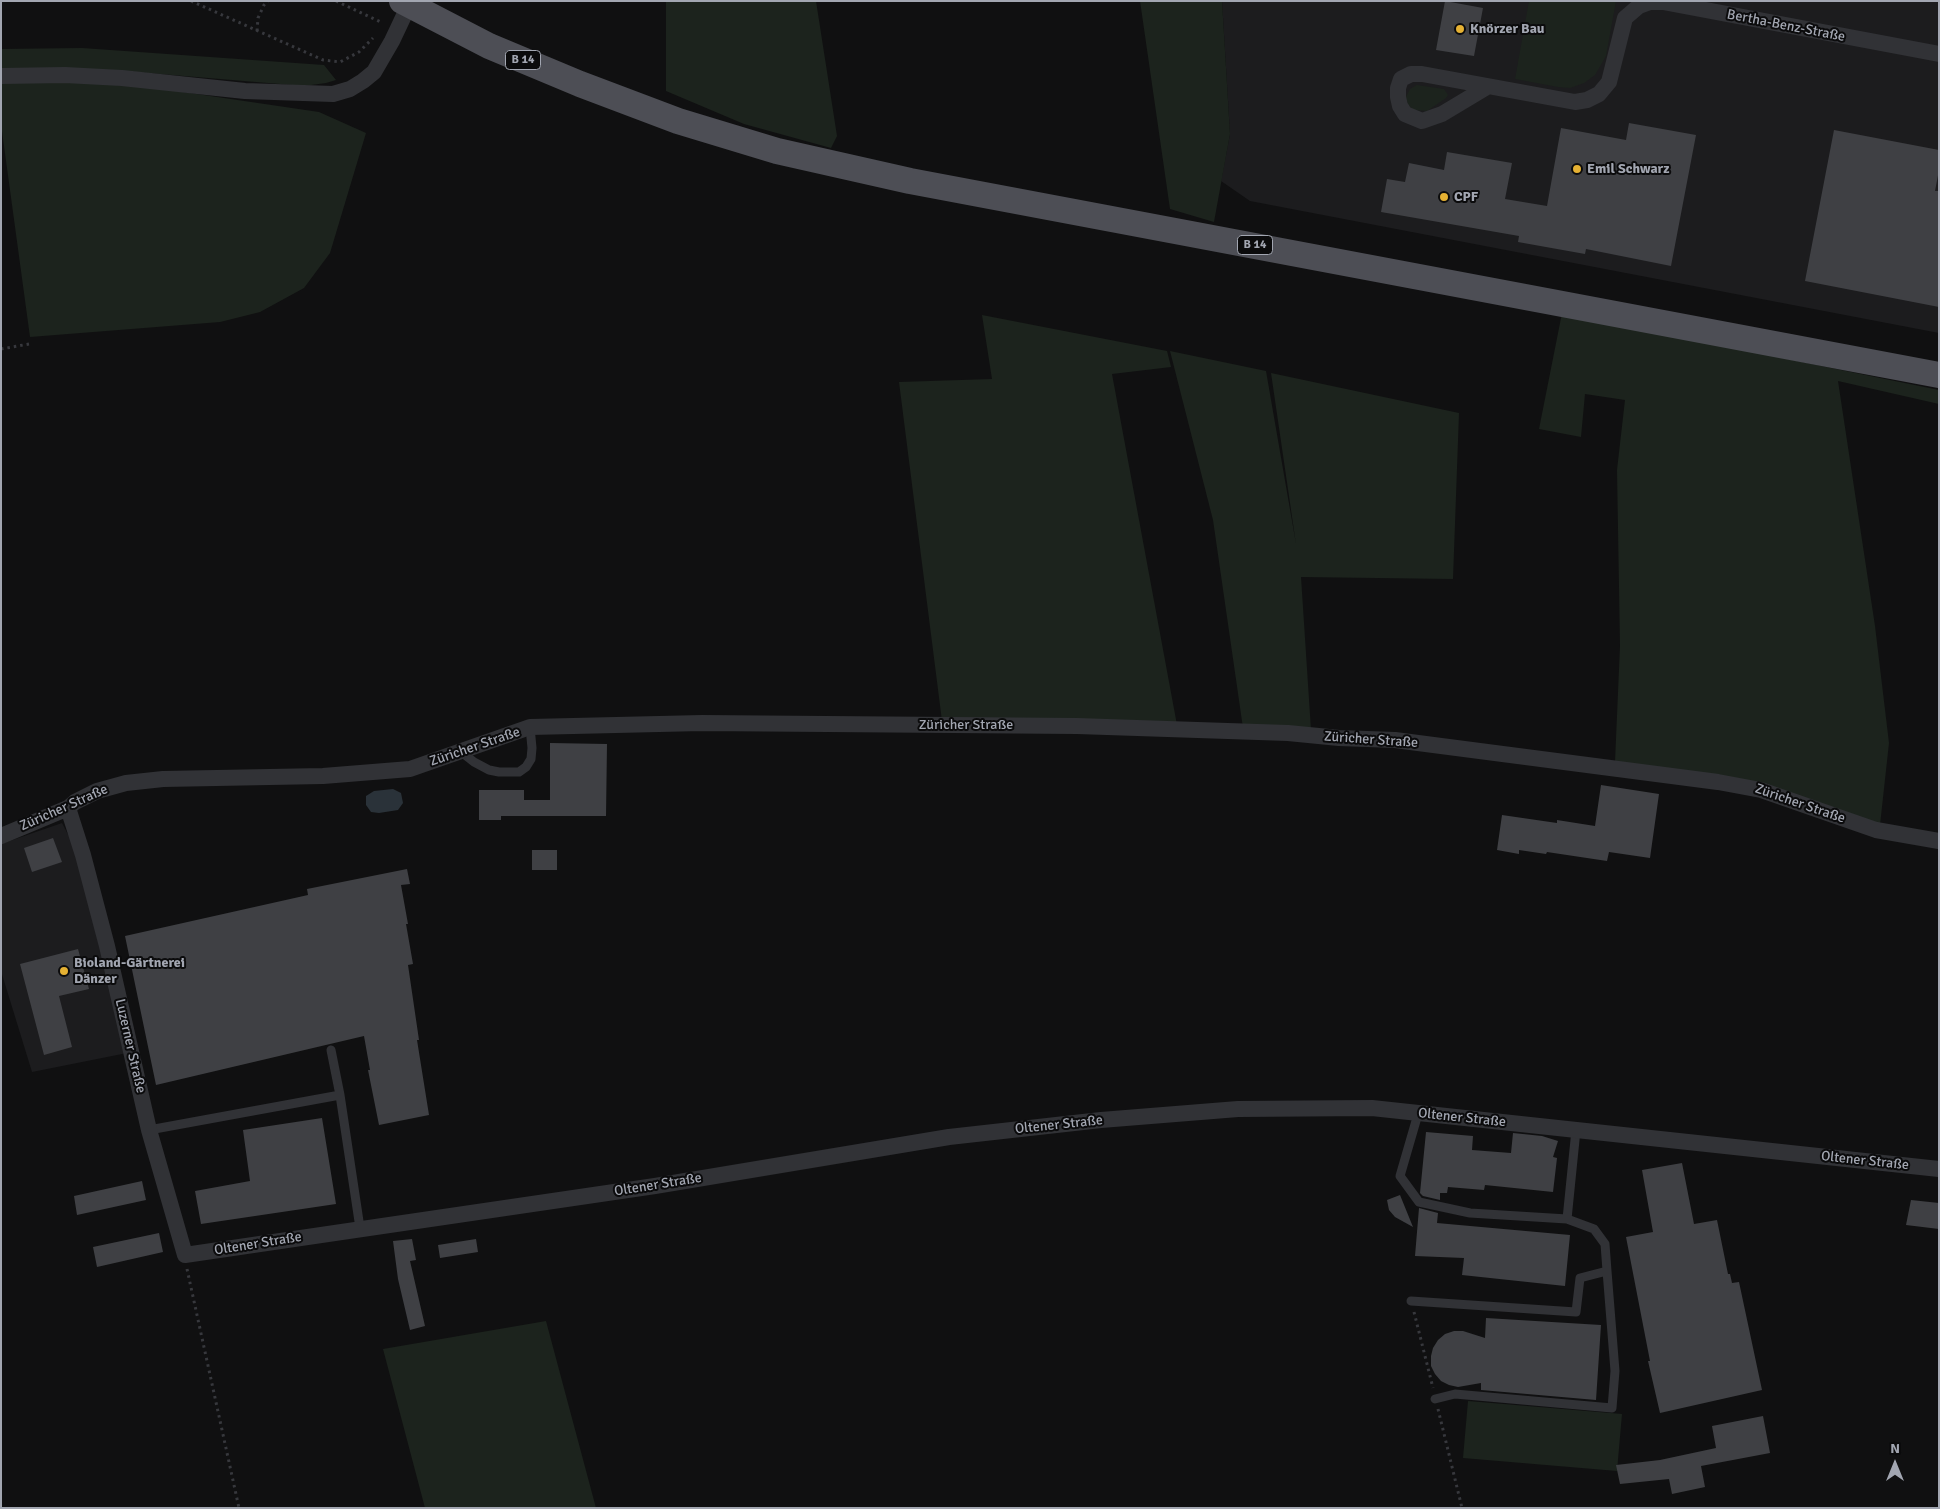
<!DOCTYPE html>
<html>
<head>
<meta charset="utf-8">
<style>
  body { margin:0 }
  #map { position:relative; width:1940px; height:1509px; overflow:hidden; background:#101011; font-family:Signika,sans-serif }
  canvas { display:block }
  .frame { position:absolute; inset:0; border:2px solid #a2a6b1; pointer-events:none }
  .north { position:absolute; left:1870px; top:1439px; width:50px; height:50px; -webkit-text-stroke:4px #0b0b0c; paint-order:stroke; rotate:0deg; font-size:14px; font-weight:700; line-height:20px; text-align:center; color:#a2a6b1 }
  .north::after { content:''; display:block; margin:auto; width:18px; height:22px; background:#a2a6b1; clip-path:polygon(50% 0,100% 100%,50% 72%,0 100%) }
</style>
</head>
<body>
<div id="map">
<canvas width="1940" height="1509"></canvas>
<div class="frame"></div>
<div class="north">N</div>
</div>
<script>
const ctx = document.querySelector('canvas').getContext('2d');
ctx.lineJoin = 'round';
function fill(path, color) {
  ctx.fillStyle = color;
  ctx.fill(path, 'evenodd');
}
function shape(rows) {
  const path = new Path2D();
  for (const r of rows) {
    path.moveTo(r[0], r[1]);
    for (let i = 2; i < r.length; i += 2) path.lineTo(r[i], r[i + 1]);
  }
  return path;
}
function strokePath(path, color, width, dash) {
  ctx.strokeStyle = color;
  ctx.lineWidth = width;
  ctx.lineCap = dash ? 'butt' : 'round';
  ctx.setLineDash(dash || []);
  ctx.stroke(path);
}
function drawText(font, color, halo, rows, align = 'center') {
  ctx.font = font + ' Signika,sans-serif';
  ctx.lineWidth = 4;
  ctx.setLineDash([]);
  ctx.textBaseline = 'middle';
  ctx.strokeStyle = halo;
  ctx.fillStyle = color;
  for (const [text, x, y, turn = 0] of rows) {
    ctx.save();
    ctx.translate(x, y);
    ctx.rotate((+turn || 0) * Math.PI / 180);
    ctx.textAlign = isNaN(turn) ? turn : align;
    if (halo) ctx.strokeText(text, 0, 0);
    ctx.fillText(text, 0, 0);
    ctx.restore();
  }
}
const built = shape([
  [1222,1,1939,1,1939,333,1250,201,1221,181,1230,134],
  [62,823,79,855,127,1053,32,1072,1,971,1,844]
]);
const green = shape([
  [666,1,816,1,837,136,831,148,744,124,666,91],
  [1140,1,1222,1,1230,134,1214,222,1170,209],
  [1529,1,1616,1,1606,56,1595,75,1584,83,1570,88,1558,87,1515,79],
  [82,48,324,65,336,80,326,83,304,86,112,70,1,68,1,49],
  [65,81,156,88,319,112,366,133,330,253,304,288,260,312,220,322,30,337,1,124,1,82],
  [1417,85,1444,89,1448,95,1446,98,1427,111,1414,110,1408,105,1406,97,1410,89],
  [1562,313,1939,390,1939,404,1838,381,1875,626,1889,743,1880,825,1615,762,1620,646,1617,470,1625,400,1585,394,1581,437,1539,429],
  [982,315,1167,351,1171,367,1112,374,1177,725,942,721,899,382,992,379],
  [1170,351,1266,371,1296,544,1271,373,1459,413,1453,579,1301,577,1311,730,1243,728,1213,520],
  [546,1321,596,1508,425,1508,383,1349],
  [1468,1401,1622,1414,1617,1471,1463,1458]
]);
const water = shape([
  [393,789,401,793,403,803,398,810,379,813,371,812,366,805,366,796,374,791]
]);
const building = shape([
  [1445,1,1483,8,1474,56,1436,50],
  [1629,123,1696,135,1671,266,1586,249,1585,254,1518,242,1519,236,1381,212,1387,179,1405,182,1409,163,1444,170,1447,152,1512,163,1505,199,1547,206,1561,128,1626,140],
  [1834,130,1939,150,1939,170,1935,191,1939,191,1939,307,1805,281],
  [550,743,607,744,606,816,501,816,501,820,479,820,479,790,524,790,524,800,550,800],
  [1601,785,1659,794,1650,858,1609,852,1607,861,1547,852,1546,854,1519,850,1519,854,1497,850,1502,815,1557,823,1557,820,1595,826],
  [53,838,62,862,32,872,24,848],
  [532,850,557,850,557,870,532,870],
  [407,869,410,884,401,885,408,924,406,924,413,964,408,965,419,1040,417,1040,429,1115,379,1125,368,1070,370,1070,364,1036,156,1085,125,936,308,895,307,889],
  [78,949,89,989,59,996,72,1047,44,1055,20,964],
  [322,1118,336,1204,201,1224,195,1191,250,1181,243,1130],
  [1426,1132,1473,1136,1472,1150,1511,1153,1513,1133,1542,1136,1558,1141,1553,1157,1557,1158,1553,1192,1485,1185,1484,1190,1448,1187,1447,1193,1440,1193,1440,1200,1423,1196,1420,1193],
  [1682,1163,1694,1224,1717,1220,1728,1274,1730,1274,1732,1283,1739,1282,1762,1390,1660,1413,1648,1361,1650,1361,1626,1237,1653,1232,1642,1170],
  [142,1181,146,1200,77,1215,74,1196],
  [1400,1195,1413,1227,1395,1217,1389,1210,1387,1200],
  [1911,1200,1939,1203,1939,1229,1906,1225],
  [1419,1208,1438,1213,1437,1223,1570,1235,1565,1286,1462,1275,1464,1258,1415,1256],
  [159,1233,163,1252,97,1267,93,1247],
  [412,1239,416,1260,410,1261,425,1326,410,1330,398,1279,393,1241],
  [476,1239,478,1252,440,1258,438,1245],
  [1486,1318,1601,1325,1596,1400,1481,1390,1481,1383,1458,1387,1449,1385,1441,1381,1435,1374,1431,1366,1431,1356,1433,1348,1438,1340,1445,1334,1454,1331,1463,1331,1485,1338],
  [1763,1416,1770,1453,1701,1466,1705,1487,1672,1494,1669,1479,1620,1484,1616,1465,1660,1460,1716,1448,1712,1426]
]);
const path = shape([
  [191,1,323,60,340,62,359,52,373,38],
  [336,1,383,23],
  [257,31,258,18,264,5,268,1],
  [1,349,29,344],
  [187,1269,239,1508],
  [1414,1312,1433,1388],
  [1438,1409,1462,1508]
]);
const lane = shape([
  [460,751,474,762,489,770,499,772,519,772,526,767,531,759,532,748,530,727],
  [331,1050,340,1095],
  [1418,1114,1400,1176,1419,1202,1470,1213,1567,1219],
  [149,1130,340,1095,360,1228],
  [1411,1301,1576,1312,1580,1278,1607,1271,1605,1244,1594,1229,1567,1219,1576,1130],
  [1435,1399,1455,1394,1612,1408,1615,1371,1607,1271]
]);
const street = shape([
  [1,76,65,75,122,78,245,91,333,94,350,89,363,81,374,72,392,41,409,5],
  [1487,87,1442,114,1422,121,1405,114,1400,106,1398,97,1398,88,1401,79,1411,74,1422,74,1575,102,1587,100,1599,94,1609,82,1625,18,1639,6,1650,2,1663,2,1939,54],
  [68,808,83,855,107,946,149,1130,185,1255,655,1186,949,1137,1101,1120,1238,1109,1372,1108,1939,1169],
  [1,836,68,808,75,802,97,791,126,783,163,779,323,776,410,769,530,727,702,723,1077,726,1288,733,1339,738,1395,740,1718,782,1761,790,1876,830,1939,841]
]);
const primary = shape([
  [402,1,489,46,580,84,678,121,777,151,910,181,1939,375]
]);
const markers = [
  [1460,29,5,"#e5b133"],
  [1577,169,5,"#e5b133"],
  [1444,197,5,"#e5b133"],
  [64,971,5,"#e5b133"]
];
const shields = [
  [523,60,35],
  [1255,245,35]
];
const shieldNames = [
  ["B 14",523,60],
  ["B 14",1255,245]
];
const streetNames = [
  ["Bertha-Benz-Straße",1786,26,11],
  ["Züricher Straße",966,725],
  ["Züricher Straße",1371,740,4],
  ["Züricher Straße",475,747,-19],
  ["Züricher Straße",1800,804,19],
  ["Züricher Straße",64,808,-24],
  ["Luzerner Straße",130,1046,77],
  ["Oltener Straße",1462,1118,6],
  ["Oltener Straße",1059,1125,-6],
  ["Oltener Straße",1865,1161,6],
  ["Oltener Straße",658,1185,-9],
  ["Oltener Straße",258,1244,-9]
];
const poiNames = [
  ["Knörzer Bau",1470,29],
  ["Emil Schwarz",1587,169],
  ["CPF",1454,197],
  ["Bioland-Gärtnerei",74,963],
  ["Dänzer",74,979]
];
fill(built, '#1c1c1e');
fill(green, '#1c231d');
fill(water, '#2a3239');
fill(building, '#3f4044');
strokePath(path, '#37383d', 3, [2.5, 4]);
strokePath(lane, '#313236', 9);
strokePath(street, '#313236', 16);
strokePath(primary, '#4d4e55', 26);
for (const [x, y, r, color] of markers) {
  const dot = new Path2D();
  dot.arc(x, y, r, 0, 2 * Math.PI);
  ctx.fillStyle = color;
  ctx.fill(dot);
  strokePath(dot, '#0b0b0c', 2);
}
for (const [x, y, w] of shields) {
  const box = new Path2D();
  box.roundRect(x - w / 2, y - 9.5, w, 19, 4);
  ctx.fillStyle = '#0b0b0c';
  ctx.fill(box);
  strokePath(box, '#a2a6b1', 1);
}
drawText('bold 12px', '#a2a6b1', null, shieldNames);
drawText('14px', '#a2a6b1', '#0b0b0c', streetNames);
drawText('bold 14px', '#a2a6b1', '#0b0b0c', poiNames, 'left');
</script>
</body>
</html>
